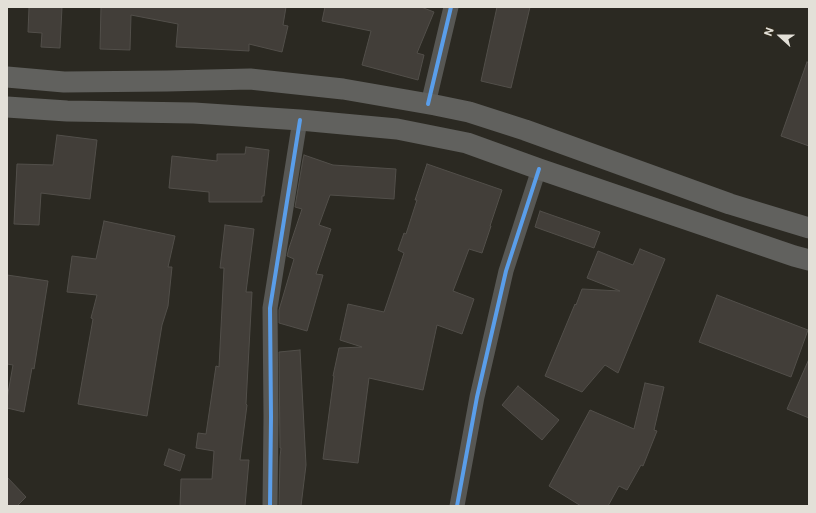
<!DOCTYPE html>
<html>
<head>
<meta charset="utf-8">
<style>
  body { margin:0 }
  #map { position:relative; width:816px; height:513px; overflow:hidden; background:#2b2922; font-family:Commissioner,sans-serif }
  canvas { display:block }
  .frame { position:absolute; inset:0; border:8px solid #e3e0d8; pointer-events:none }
  .north { position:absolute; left:760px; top:16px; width:40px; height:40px; -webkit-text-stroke:3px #2f2a1e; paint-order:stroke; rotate:291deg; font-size:11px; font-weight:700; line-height:16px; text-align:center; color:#e3e0d8 }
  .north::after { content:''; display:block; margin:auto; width:14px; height:18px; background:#e3e0d8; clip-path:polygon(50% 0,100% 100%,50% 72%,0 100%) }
</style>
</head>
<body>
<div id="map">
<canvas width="816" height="513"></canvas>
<div class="frame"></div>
<div class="north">N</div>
</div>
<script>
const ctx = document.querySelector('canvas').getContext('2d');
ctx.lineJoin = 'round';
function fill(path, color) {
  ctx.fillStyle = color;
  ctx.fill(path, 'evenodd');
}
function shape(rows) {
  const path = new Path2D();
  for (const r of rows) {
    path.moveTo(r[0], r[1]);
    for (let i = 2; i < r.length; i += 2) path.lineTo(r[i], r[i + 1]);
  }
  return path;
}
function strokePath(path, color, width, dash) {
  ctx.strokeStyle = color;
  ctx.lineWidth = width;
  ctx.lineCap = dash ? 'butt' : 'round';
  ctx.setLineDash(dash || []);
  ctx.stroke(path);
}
const building = shape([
  [29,7,62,7,60,48,41,47,42,33,28,32,29,7],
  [101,7,286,7,283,25,288,26,282,52,249,44,249,51,176,47,178,24,131,15,130,50,100,49,101,7],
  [325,7,421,7,434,12,417,53,424,55,418,80,362,65,371,31,322,21,325,7],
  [497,7,530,7,511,88,481,81,497,7],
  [807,62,809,63,809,146,781,136,807,62],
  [57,135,97,140,90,199,41,193,39,225,14,224,17,164,53,165,57,135],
  [246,147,269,150,264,196,262,196,262,202,209,202,209,192,169,188,172,156,217,161,217,154,245,154,246,147],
  [304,155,333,165,396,169,394,199,330,195,319,225,331,229,316,274,323,275,307,331,279,323,279,310,294,259,287,256,289,248,302,209,295,207,303,159,304,155],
  [427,164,502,190,490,226,491,226,482,253,469,249,453,291,474,299,462,334,437,325,423,390,369,378,358,463,323,459,334,376,333,376,339,348,362,347,340,340,348,304,384,312,404,253,398,250,404,233,406,234,417,200,415,200,427,164],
  [540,211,600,232,594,248,535,227,540,211],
  [104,221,175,236,168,267,172,267,168,306,162,325,147,416,78,404,93,319,91,318,97,295,67,292,72,256,96,259,104,221],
  [225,225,254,229,246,292,252,292,246,404,247,405,240,460,249,460,245,506,180,506,181,479,212,479,214,451,196,448,198,433,206,434,216,366,219,367,224,268,220,268,225,225],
  [640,249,665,259,618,373,605,365,582,392,545,376,575,304,576,305,582,289,620,291,587,278,598,251,633,265,640,249],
  [7,275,48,281,34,369,32,368,24,412,7,408,7,399,13,365,7,364,7,275],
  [717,295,808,330,791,377,699,342,717,295],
  [300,350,306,465,301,506,279,506,280,457,281,448,280,448,279,352,300,350],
  [809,359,809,418,787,409,809,359],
  [645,383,664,387,654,430,657,431,643,466,641,465,627,490,619,486,608,506,581,506,549,486,590,410,634,429,645,383],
  [518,386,559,420,542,440,502,405,518,386],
  [169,449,185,455,180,471,164,465,169,449],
  [7,477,26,497,17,506,7,506,7,477]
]);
const street = shape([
  [428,104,451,7],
  [270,506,271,417,270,308,300,120],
  [457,506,477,397,506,271,539,169]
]);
const secondary = shape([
  [7,77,64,82,167,81,250,79,343,89,435,105,469,112,525,130,730,204,809,228],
  [7,107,67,111,194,113,300,120,397,129,467,143,539,169,794,256,809,260]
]);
const cycleway = shape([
  [428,104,451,7],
  [270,506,271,417,270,308,300,120],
  [457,506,477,397,506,271,539,169]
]);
fill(building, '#423e39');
strokePath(building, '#524f4a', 1);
strokePath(street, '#575754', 15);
strokePath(secondary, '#61615e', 21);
strokePath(cycleway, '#5a9eea', 4);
</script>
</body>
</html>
